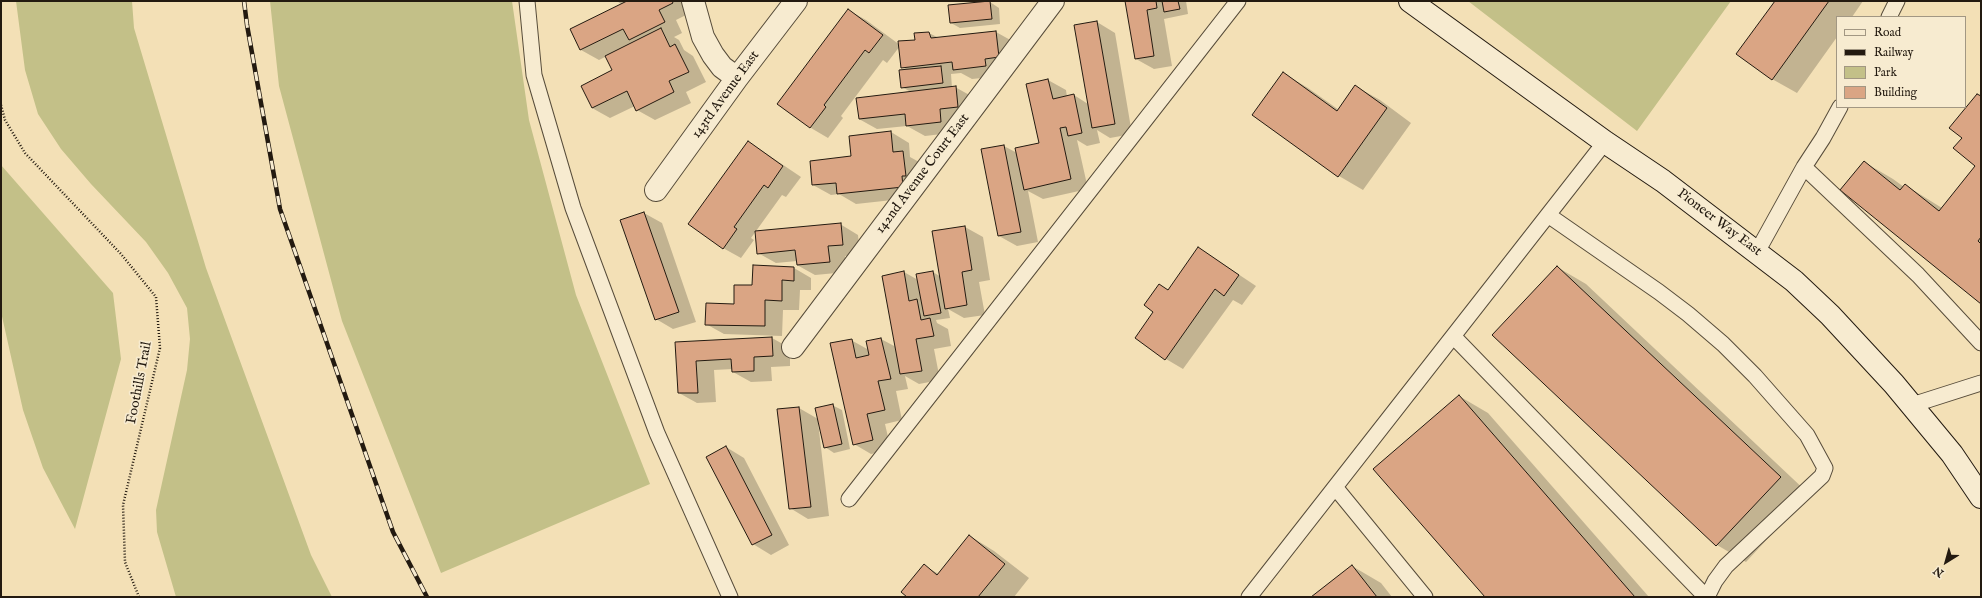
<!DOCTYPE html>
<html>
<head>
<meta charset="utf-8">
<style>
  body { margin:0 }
  #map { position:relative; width:1982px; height:598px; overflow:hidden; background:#f3e0b6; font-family:"IM FELL English",serif }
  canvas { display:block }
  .frame { position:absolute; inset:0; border:2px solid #231a10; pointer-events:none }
  .legend { position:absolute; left:1836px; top:16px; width:130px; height:92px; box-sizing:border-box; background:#f7ebd0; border:1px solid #a29783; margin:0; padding:5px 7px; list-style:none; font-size:12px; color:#231a10 }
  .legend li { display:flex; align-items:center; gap:8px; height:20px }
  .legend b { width:20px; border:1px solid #a29783 }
  .north { position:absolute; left:1926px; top:542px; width:40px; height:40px; -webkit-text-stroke:3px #f7ebd0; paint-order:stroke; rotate:217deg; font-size:11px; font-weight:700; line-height:16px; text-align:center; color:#231a10 }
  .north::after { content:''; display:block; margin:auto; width:14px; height:18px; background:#231a10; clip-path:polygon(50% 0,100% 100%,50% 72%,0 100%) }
</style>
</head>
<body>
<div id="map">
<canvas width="1982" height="598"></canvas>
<div class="frame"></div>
<ul class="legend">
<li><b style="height:5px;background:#f7ebd0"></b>Road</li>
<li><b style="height:5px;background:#231a10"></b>Railway</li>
<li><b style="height:11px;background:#c3c088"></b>Park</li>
<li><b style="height:11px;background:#daa584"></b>Building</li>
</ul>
<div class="north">N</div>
</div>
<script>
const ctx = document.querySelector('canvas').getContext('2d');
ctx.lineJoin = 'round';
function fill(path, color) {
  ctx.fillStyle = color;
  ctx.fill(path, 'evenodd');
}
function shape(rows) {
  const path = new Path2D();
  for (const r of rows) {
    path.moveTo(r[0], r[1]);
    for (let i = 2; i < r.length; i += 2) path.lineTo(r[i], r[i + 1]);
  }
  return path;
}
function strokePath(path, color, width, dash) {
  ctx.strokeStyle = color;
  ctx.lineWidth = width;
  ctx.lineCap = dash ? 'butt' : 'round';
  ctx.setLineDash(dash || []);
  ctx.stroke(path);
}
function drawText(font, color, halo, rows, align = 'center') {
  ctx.font = font + ' "IM FELL English",serif';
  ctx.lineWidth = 3.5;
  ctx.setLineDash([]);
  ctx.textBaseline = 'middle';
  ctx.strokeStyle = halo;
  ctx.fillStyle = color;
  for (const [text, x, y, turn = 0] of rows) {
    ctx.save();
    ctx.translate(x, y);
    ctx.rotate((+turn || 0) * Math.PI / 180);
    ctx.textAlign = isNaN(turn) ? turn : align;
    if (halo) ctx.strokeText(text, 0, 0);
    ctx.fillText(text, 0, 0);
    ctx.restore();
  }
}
const green = shape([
  [16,1,132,1,134,28,206,268,311,555,332,597,176,597,157,532,156,510,187,370,190,339,187,308,168,273,146,242,91,184,61,149,38,114,25,70],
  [270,1,512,1,529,120,576,295,650,484,441,573,342,321,279,86],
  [1468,1,1731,1,1637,131],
  [1,165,113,293,121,359,75,529,43,468,23,410,1,312]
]);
const shadow = shape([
  [617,1,684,1,690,13,676,20,682,33,674,37,679,40,684,50,693,56,706,82,686,92,691,103,655,120,637,110,635,106,610,118,592,108,614,70,607,56,599,60,581,50,571,30,622,5],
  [1126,1,1186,1,1188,14,1164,19,1172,66,1154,69,1136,59],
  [1776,1,1863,1,1852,17,1837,17,1837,37,1797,93,1772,79],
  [990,2,999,8,1000,24,960,28,951,23],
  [848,10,866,20,900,45,916,41,929,33,939,38,996,32,1014,42,1003,76,972,79,961,73,951,74,952,88,955,87,973,97,959,132,925,136,907,126,877,129,859,119,911,92,902,87,908,70,902,67,900,46,887,63,883,60,841,116,843,118,828,138,811,128,779,104],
  [1097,22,1115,33,1132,134,1110,138,1097,130,1100,143,1087,146,1077,140,1088,189,1043,199,1028,191,1038,242,1017,246,999,236,1004,146,1017,153,1040,144,1048,80,1066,90,1067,97,1074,95,1088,104],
  [1283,73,1308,88,1339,110,1355,86,1380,100,1411,123,1363,190,1339,176],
  [1981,97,1981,302,1864,162,1893,179,1904,187,1905,185,1942,208,1977,166,1963,138],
  [891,132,909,143,910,157,921,163,920,197,856,204,839,194,831,195,813,185],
  [749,142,801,177,786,197,782,195,751,238,754,240,741,258,723,248],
  [644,213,662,223,696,322,673,329,656,319],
  [840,224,858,235,860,255,845,256,847,272,815,275,797,265,797,261,776,263,758,253],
  [965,227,983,237,990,280,979,282,985,315,964,318,948,309,950,318,936,320,937,323,948,329,951,346,934,349,940,380,919,384,905,376,908,389,896,391,902,420,885,424,891,450,871,454,854,444,851,340,869,350,867,342,881,339,896,347,904,272,918,280,933,272,941,277],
  [1199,248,1256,286,1242,305,1233,300,1183,369,1166,359,1155,312],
  [1557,267,1586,284,1809,494,1746,562,1717,545],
  [794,268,811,278,811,290,800,290,799,310,783,310,782,336,724,334,706,324,735,305,753,286],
  [772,338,790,348,790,366,771,367,772,381,751,382,733,372,733,369,714,370,716,402,697,403,679,393,676,343],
  [1459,396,1488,413,1649,597,1486,597],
  [832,405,842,410,850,449,834,453,825,447,819,422,818,422,829,516,808,519,790,508,778,410,799,408,818,419],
  [726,447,744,458,789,545,771,555,753,544],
  [970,536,994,551,1029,578,1014,597,908,597,924,566,939,574],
  [1352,566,1381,583,1392,597,1313,597]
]);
const building = shape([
  [627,1,672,1,673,3,659,10,665,22,629,40,623,29,580,50,570,29,627,1],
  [990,1,992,19,950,23,948,5,990,1],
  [1125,1,1156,1,1157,8,1147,10,1154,56,1135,59,1125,1],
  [1162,1,1178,1,1180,9,1164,12,1162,1],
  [1775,1,1829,1,1772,80,1736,54,1775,1],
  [848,9,883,35,869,53,865,50,824,105,826,107,810,128,777,104,848,9],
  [1097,21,1115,124,1092,128,1074,25,1097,21],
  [661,28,670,47,675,44,689,72,669,81,674,92,636,111,627,91,592,108,581,86,612,70,605,56,661,28],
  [996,31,999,57,985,59,986,66,953,70,952,62,901,68,898,41,915,40,914,33,929,32,931,38,996,31],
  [941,66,943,83,901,88,899,70,941,66],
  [1283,72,1337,111,1355,85,1387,108,1338,177,1252,115,1283,72],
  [1048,79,1053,99,1074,94,1082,133,1068,136,1066,127,1060,128,1071,179,1024,190,1015,148,1039,143,1026,84,1048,79],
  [956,86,958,107,940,109,941,122,906,126,905,114,859,119,856,98,956,86],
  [1977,94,1981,96,1981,237,1978,241,1981,244,1981,304,1840,190,1864,161,1900,190,1905,184,1939,211,1975,166,1953,148,1962,138,1949,128,1977,94],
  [891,131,893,152,903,151,906,176,902,176,903,187,837,194,836,183,812,185,810,161,851,156,849,136,891,131],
  [748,141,783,166,768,188,764,185,734,227,737,229,723,249,688,224,748,141],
  [1004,145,1021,232,998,236,981,149,1004,145],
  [644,212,679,312,655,320,620,220,644,212],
  [841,223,843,245,828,246,830,262,797,265,795,250,757,254,755,231,841,223],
  [965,226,972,270,962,272,967,305,945,309,932,231,965,226],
  [1198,247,1239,275,1224,296,1215,289,1165,360,1135,338,1153,312,1144,305,1159,284,1168,290,1198,247],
  [753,265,794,267,794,281,782,280,782,301,765,300,765,326,705,325,706,303,734,304,734,285,752,285,753,265],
  [1557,266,1781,477,1716,546,1492,335,1557,266],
  [904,271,909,301,917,299,921,320,930,318,934,336,916,339,922,371,900,374,882,276,904,271],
  [933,271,941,313,924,316,916,274,933,271],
  [772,337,773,356,754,357,754,371,732,372,731,359,696,361,698,393,678,393,675,342,772,337],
  [881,338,891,379,878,381,885,410,867,414,873,440,853,445,830,343,852,339,856,358,869,355,866,341,881,338],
  [1459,395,1635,597,1485,597,1373,469,1459,395],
  [833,404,842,444,824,448,815,408,833,404],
  [799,407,811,507,789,509,777,409,799,407],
  [726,446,772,535,752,545,706,457,726,446],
  [969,535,1005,564,978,597,907,597,901,592,924,564,937,575,969,535],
  [1352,565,1377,597,1311,597,1352,565]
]);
const path = shape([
  [1,105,5,120,25,153,121,254,156,297,160,348,123,505,125,562,139,597]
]);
const lane = shape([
  [527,1,534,75,573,208,657,433,730,597],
  [1889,17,1897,1],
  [1804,167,1918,275,1981,343],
  [1548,215,1659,292,1688,314,1723,344,1755,376,1807,435,1825,468,1822,476,1726,566,1715,581,1707,597],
  [1757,252,1804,167,1823,138,1840,107],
  [1454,337,1706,597],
  [1912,405,1981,383],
  [1335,487,1425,597],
  [849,499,1238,1],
  [1249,597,1605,142]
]);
const street = shape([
  [693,1,703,37,713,55,722,67,737,78],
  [656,190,737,78,796,1],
  [793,347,1053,1]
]);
const secondary = shape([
  [1410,1,1605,142,1663,181,1794,281,1830,315,1894,384,1952,454,1981,497]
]);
const rail = shape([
  [244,1,247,25,280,209,393,532,427,597]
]);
const streetNames = [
  ["143rd Avenue East",726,95,-54],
  ["142nd Avenue Court East",923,174,-53],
  ["Pioneer Way East",1719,223,37],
  ["Foothills Trail",140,383,-79]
];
fill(green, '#c3c088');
fill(shadow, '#0003');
fill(building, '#daa584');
strokePath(building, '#231a10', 1);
strokePath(lane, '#574c3a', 17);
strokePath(street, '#574c3a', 24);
strokePath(secondary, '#231a10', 24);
strokePath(path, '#231a10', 2.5, [1, 2]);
strokePath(lane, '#f7ebd0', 15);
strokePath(street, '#f7ebd0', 22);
strokePath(secondary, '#f7ebd0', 22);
strokePath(rail, '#231a10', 4.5);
strokePath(rail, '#f7ebd0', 3, [9]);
drawText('14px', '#231a10', '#f7ebd0', streetNames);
</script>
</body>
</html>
